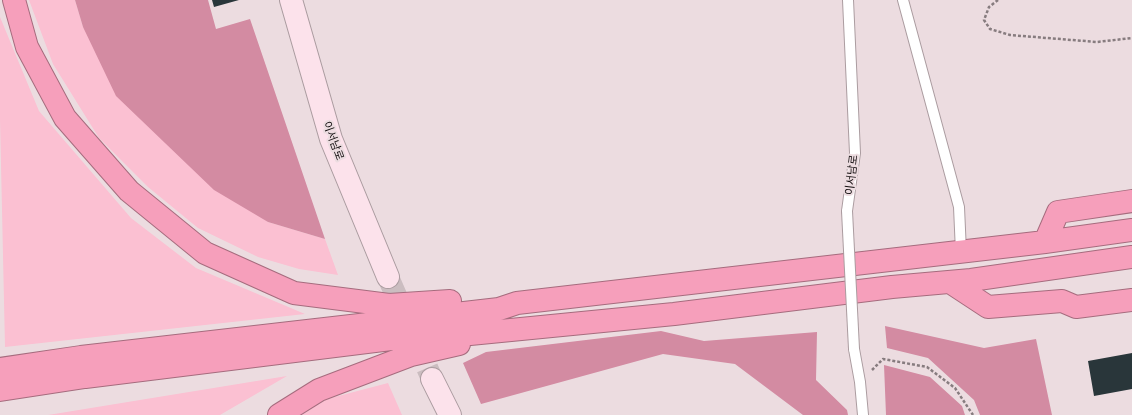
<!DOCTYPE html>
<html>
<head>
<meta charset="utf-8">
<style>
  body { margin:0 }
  canvas { display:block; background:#ecdce0 }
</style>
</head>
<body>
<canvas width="1132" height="415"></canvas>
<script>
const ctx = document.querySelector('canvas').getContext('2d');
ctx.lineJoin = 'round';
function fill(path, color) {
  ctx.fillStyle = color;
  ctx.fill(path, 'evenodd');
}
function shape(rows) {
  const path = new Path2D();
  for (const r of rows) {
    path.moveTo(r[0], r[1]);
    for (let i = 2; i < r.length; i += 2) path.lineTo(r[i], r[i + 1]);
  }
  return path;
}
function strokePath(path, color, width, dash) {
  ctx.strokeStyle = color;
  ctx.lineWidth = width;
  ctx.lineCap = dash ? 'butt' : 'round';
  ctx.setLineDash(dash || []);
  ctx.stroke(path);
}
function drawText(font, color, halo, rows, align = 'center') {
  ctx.font = font + ' "PT Sans Narrow","Noto Sans KR",sans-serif';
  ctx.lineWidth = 4;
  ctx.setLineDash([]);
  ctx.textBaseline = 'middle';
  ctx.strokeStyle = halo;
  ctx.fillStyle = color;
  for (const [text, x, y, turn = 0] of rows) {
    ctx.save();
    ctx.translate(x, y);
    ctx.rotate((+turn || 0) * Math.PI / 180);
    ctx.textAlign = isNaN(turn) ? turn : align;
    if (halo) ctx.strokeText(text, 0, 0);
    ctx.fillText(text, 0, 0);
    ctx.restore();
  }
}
const green = shape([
  [29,0,75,0,83,27,268,222,325,239,338,275,299,269,258,257,198,228,148,187,99,138,53,64],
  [0,17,39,111,131,218,196,268,305,314,5,347,0,119],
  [287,376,220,415,48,415],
  [388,383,402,415,301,415,327,399]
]);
const forest = shape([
  [75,0,208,0,216,29,250,19,325,239,268,222,214,190,116,96,83,27],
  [885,326,984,348,1036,339,1052,415,980,415,974,400,928,358,887,348],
  [661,331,704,341,817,332,816,380,847,410,848,415,803,415,735,364,663,354,481,404,463,363,486,352],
  [884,365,930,377,962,406,965,415,886,415]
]);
const building = shape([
  [212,0,239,0,214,7],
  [1132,353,1132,389,1094,396,1088,361]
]);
const secondaryTunnel = shape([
  [388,277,432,379]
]);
const path = shape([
  [998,0,989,7,984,20,990,29,1010,35,1097,42,1132,38],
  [872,370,883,359,927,367,955,388,973,415]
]);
const lane = shape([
  [903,0,959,207,961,252],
  [847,211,855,153,848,0],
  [854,349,860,382,863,415]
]);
const secondary = shape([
  [291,0,331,139,388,277],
  [432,379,450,415]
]);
const highway = shape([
  [14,0,27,47,65,118,129,191,205,253,294,293,389,305,450,301],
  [1045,242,1058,212,1132,201],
  [950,282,988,307,1062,301,1076,307,1132,300],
  [0,369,81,357,499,309,517,303,1045,242,1132,230],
  [0,390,85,377,399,338,454,333,470,334,674,314,892,287,971,280,1132,257],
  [279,415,319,390,411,355,459,344]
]);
const laneBridge = shape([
  [847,211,854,349]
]);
const streetNames = [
  ["이서남로",333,141,70],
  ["이서남로",852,175,-83]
];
fill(green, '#fbc0d2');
fill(forest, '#d38ba2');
fill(building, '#29363a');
strokePath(secondaryTunnel, '#cbbdc0', 22, [22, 11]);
strokePath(lane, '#ab9ca0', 12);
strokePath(secondary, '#ab9ca0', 24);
strokePath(highway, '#a66c7e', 24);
strokePath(path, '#877c7f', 2.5, [3, 2]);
strokePath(lane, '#fff', 10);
strokePath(secondary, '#fce2eb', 22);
strokePath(highway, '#f69fbb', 22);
strokePath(laneBridge, '#ab9ca0', 12, []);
strokePath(laneBridge, '#fff', 10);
drawText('11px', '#110c0d', '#ecdce0', streetNames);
</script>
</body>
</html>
